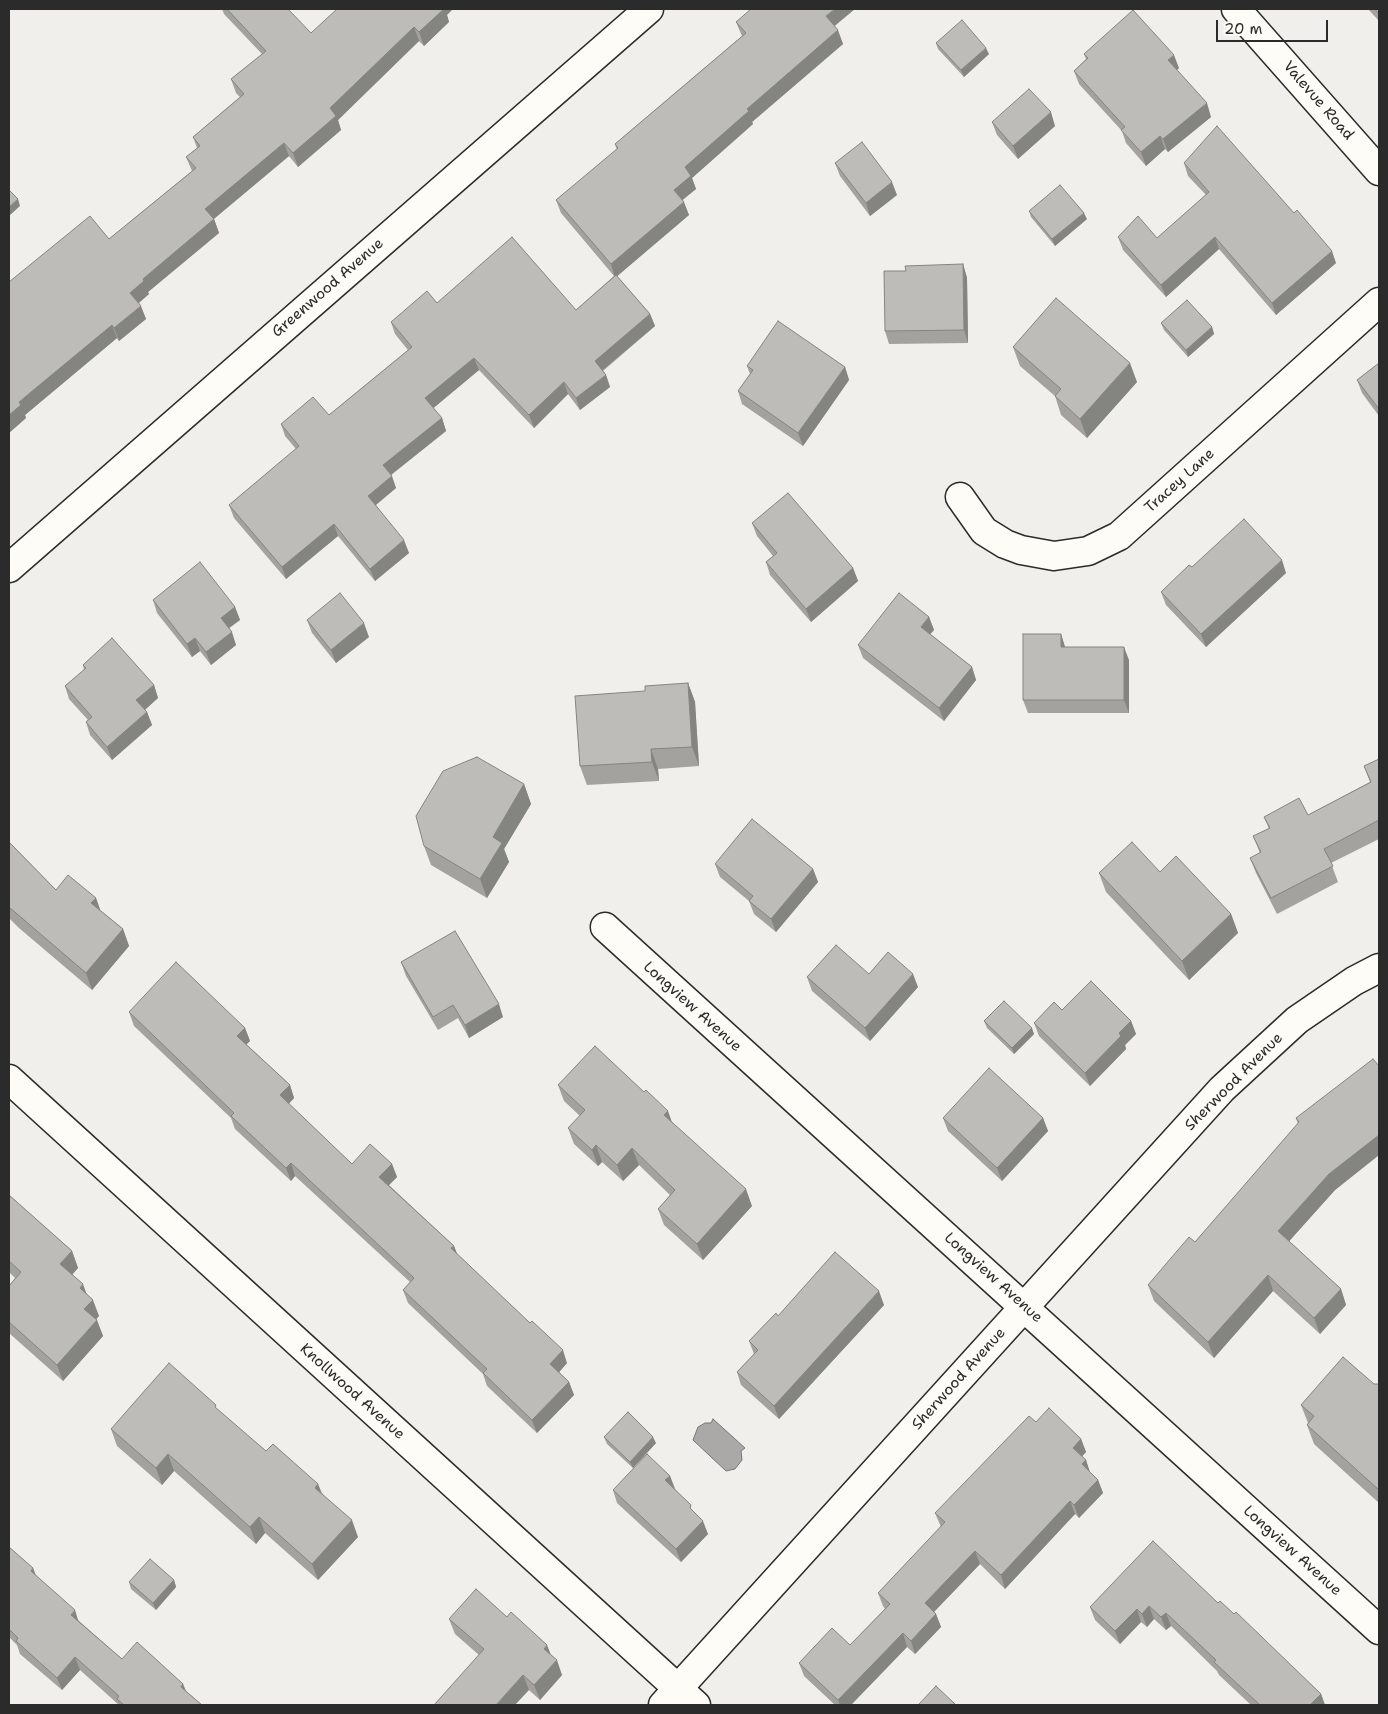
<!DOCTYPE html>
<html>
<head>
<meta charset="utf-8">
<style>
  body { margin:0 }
  #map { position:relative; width:1388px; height:1714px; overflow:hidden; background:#f0efeb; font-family:"Shantell Sans",sans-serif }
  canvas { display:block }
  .frame { position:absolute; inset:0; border:10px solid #2b2b2b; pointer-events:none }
  .scale { position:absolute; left:1216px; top:20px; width:112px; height:22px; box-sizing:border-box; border:2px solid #2b2b2b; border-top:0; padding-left:6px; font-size:15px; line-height:18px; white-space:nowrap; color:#2b2b2b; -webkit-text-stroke:4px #fdfcf7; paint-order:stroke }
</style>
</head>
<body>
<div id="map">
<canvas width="1388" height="1714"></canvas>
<div class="frame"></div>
<div class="scale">20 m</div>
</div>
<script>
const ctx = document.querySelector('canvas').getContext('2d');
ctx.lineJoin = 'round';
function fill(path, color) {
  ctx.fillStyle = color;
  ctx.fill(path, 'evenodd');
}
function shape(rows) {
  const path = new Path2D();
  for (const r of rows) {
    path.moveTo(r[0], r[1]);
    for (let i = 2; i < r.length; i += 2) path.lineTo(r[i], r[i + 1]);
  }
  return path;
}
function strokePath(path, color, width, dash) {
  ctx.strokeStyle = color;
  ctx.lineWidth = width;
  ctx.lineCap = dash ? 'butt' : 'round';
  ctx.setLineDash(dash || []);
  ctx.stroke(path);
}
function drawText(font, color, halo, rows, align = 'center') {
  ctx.font = font + ' "Shantell Sans",sans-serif';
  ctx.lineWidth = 4.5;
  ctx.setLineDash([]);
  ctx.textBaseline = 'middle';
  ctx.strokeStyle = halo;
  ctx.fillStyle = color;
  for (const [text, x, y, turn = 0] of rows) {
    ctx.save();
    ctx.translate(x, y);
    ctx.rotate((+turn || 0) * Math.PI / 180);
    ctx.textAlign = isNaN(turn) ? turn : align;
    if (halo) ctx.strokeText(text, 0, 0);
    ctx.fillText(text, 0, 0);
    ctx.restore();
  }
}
const water = shape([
  [713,1419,745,1448,741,1451,742,1460,735,1469,726,1471,693,1440,698,1427,705,1423,711,1423,713,1419]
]);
const street = shape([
  [1236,9,1379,171],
  [960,497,984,531,1005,544,1021,550,1054,556,1088,551,1119,536,1379,302],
  [605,927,1379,1630],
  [9,1079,696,1705],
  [663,1705,1222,1089,1297,1020,1354,981,1379,968]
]);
const secondary = shape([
  [9,568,649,9]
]);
const wall = shape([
  [222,9,227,9,311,33,447,15,449,22,424,46,419,41,338,120,341,130,298,167,289,156,214,219,219,233,148,292,149,294,139,303,146,319,119,341,117,338,25,415,26,418,9,433,109,239,192,171,186,157,197,148,193,137,240,97,236,93,231,79,262,54,224,14],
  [1368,9,1379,9,1379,21],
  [736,22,835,26,843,44,752,122,753,124,692,178,696,189,682,200,689,215,617,276,650,314,655,326,603,371,606,375,610,387,580,410,568,394,534,428,479,370,433,408,442,418,446,431,391,475,396,488,376,505,409,553,375,581,338,536,286,579,234,518,229,505,296,449,285,436,281,424,329,415,408,350,395,334,391,322,437,303,576,310,614,276,561,213,556,200,617,150,615,144,742,36],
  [936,43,989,54,964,77,938,49],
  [1084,54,1179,68,1177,70,1211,117,1168,152,1165,149,1146,166,1126,143,1122,131,1079,84,1074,71,1086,59],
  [992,122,1055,126,1018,159,997,135],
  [835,163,897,195,870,216,840,176],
  [1184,163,1336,263,1276,315,1219,249,1166,297,1123,250,1118,237,1157,238,1206,195,1188,176],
  [1029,211,1087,219,1055,246,1031,217],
  [963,264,967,278,968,343,889,344,885,331,906,271],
  [1161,323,1212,327,1214,334,1188,357,1164,330],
  [1013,347,1137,382,1087,438,1061,415,1055,396,1020,366],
  [1379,363,1379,416,1362,393,1357,380],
  [747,366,845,367,849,380,803,446,742,404,738,391,750,374],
  [752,523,853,568,858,581,811,622,770,575,766,562,773,556,757,536],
  [1192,567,1286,573,1206,647,1166,605,1161,592],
  [153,600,235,607,240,620,229,628,236,645,211,665,200,651,192,657,157,613],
  [929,617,934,630,930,634,972,667,976,680,944,721,863,658,858,645],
  [307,620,369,637,336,663,312,633],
  [1061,634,1065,647,1129,660,1129,713,1028,713,1023,700],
  [83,665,154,685,158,698,145,710,147,712,152,725,112,760,90,735,86,722,88,720,69,699,65,686,84,670],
  [688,683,695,702,699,766,658,769,659,781,587,785,580,766,645,691],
  [1379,759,1379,839,1331,863,1338,882,1277,914,1256,873,1250,858,1260,853,1253,836,1269,829,1264,817,1308,815,1370,782,1364,766],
  [524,784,531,804,504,849,509,862,487,898,431,865,424,846],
  [9,842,56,890,96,898,100,910,123,929,129,946,92,990,19,928,9,918],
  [715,864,813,869,818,882,776,932,754,914,749,901,720,877],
  [1160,872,1231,914,1238,933,1189,980,1106,892,1099,873],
  [401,962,503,1017,469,1038,458,1018,438,1030,406,976],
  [869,974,918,987,870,1041,812,991,807,977],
  [1062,1010,1131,1021,1136,1034,1125,1045,1126,1049,1090,1086,1039,1036,1034,1023],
  [129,1012,245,1028,250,1041,246,1044,290,1085,294,1098,289,1104,352,1164,392,1164,397,1177,389,1185,454,1246,457,1254,567,1363,559,1372,569,1382,574,1395,537,1433,487,1386,483,1374,408,1303,403,1290,410,1282,295,1176,291,1181,235,1129,231,1118,134,1026],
  [984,1021,1034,1034,1014,1054,987,1028],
  [1379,1066,1379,1155,1335,1190,1289,1241,1341,1289,1346,1305,1320,1334,1273,1291,1214,1358,1154,1301,1148,1285,1195,1242,1298,1124,1296,1118],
  [558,1085,672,1122,752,1206,703,1260,664,1225,658,1209,670,1195,639,1165,623,1181,602,1162,598,1166,574,1144,568,1128,580,1116,564,1101],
  [943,1118,1043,1118,1048,1131,1002,1181,948,1131],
  [9,1195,72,1251,78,1268,72,1274,87,1294,99,1316,96,1319,103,1336,63,1381,9,1333,9,1286,15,1278,9,1272],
  [884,1305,779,1419,741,1385,737,1372,754,1354,749,1341,778,1316],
  [1374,1384,1379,1384,1379,1503,1314,1444,1307,1425,1308,1423,1301,1405],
  [218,1411,266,1451,318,1484,322,1493,358,1537,318,1580,265,1533,256,1544,174,1471,162,1485,117,1446,111,1429],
  [1036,1422,1081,1439,1086,1452,1082,1456,1086,1460,1090,1472,1098,1480,1103,1493,1079,1518,1075,1514,1005,1589,980,1564,934,1612,936,1614,941,1627,915,1654,907,1647,851,1705,835,1705,804,1676,799,1663,850,1645,885,1609,883,1606,878,1593,941,1527,935,1513],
  [604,1437,656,1443,633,1468,607,1444],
  [670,1476,675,1489,694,1512,708,1534,681,1562,617,1503,613,1490],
  [9,1547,33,1568,36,1576,79,1621,122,1659,183,1684,186,1691,202,1705,119,1705,80,1670,62,1690,20,1654,17,1645,9,1637],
  [174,1580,176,1587,156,1610,131,1589,129,1582],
  [1218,1603,1321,1694,1325,1705,1251,1705,1219,1675,1217,1671,1171,1626,1166,1630,1154,1619,1147,1627,1141,1622,1120,1644,1095,1620,1090,1607],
  [449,1619,551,1655,562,1675,540,1700,529,1690,479,1655,455,1634]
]);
const shadedWall = shape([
  [442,9,453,9,447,15,449,22,424,46,419,32],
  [835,9,855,9,831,29,826,16],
  [414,27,419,41,338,120,341,130,298,167,293,153,330,108],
  [838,30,843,44,752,122,753,124,692,178,696,189,679,203,674,190,685,167,747,109],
  [986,48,989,54,964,77,961,70],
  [1174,55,1179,68,1173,73,1168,60],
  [1207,103,1211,117,1168,152,1163,139],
  [1051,112,1055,126,1018,159,1013,146],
  [1160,136,1165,149,1146,166,1141,152],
  [284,143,289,156,210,222,205,209],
  [892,182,897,195,870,216,866,203],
  [18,199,20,206,9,216,9,207],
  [684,202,689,215,615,278,611,264],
  [1084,213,1087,219,1055,246,1052,239],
  [214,219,219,233,148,292,149,294,135,306,130,293,143,279],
  [1215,237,1219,249,1166,297,1161,285],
  [1332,251,1336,263,1276,315,1272,303],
  [963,264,967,278,968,343,964,330],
  [141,306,146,319,119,341,114,328],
  [650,314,655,326,599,373,595,361],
  [112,325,117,338,25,415,26,418,9,433,9,415,19,402],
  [1212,327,1214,334,1188,357,1186,350],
  [474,358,479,370,430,411,425,398],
  [1130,363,1137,382,1087,438,1080,419],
  [845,367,849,380,803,446,798,433],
  [606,375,610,387,580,410,576,398],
  [564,382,568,394,534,428,529,415],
  [442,418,446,431,387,478,383,465],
  [392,476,396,488,372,508,368,496],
  [334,524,338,536,286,579,282,567],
  [404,540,409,553,375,581,370,569],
  [1282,560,1286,573,1206,647,1201,634],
  [853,568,858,581,811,622,806,609],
  [235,607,240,620,225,631,221,618],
  [929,617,934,630,925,640,921,627],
  [364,623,369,637,336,663,331,650],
  [232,632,236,645,211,665,206,652],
  [1061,634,1065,647,1061,647],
  [195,638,200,651,192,657,187,644],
  [1124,647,1129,660,1129,713,1124,700],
  [972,667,976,680,944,721,939,708],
  [688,683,695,702,699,766,692,747],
  [154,685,158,698,141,713,136,700],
  [147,712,152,725,112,760,107,747],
  [651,749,658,769,659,781,652,762],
  [524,784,531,804,504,849,509,862,487,898,480,879,493,837],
  [813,869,818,882,776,932,771,919],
  [96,898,102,915,91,903],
  [1231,914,1238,933,1189,980,1182,961],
  [123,929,129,946,92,990,86,973],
  [913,974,918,987,870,1041,865,1028],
  [499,1004,503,1017,469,1038,465,1025],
  [1131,1021,1136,1034,1125,1045,1126,1049,1090,1086,1085,1073,1119,1033],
  [245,1028,250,1041,242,1049,237,1036],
  [1032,1028,1034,1034,1014,1054,1012,1048],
  [290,1085,294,1098,284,1108,280,1095],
  [668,1111,674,1128,664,1115],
  [1043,1118,1048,1131,1002,1181,997,1168],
  [1379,1135,1379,1155,1335,1190,1284,1247,1278,1231,1329,1174],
  [596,1145,602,1162,598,1166,592,1150],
  [632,1148,639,1165,623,1181,617,1165],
  [291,1163,295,1176,291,1181,286,1168],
  [392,1164,397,1177,384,1190,379,1177],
  [746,1189,752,1206,703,1260,697,1244],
  [454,1246,459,1259,451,1248],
  [72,1251,78,1268,67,1281,60,1264],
  [1268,1275,1273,1291,1214,1358,1208,1342],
  [83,1284,89,1301,80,1288],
  [1341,1289,1346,1305,1320,1334,1314,1318],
  [879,1291,884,1305,779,1419,774,1406],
  [93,1300,99,1316,90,1326,84,1309],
  [97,1320,103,1336,63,1381,57,1365],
  [563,1350,567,1363,555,1377,550,1364],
  [569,1382,574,1395,537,1433,532,1420],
  [653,1437,656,1443,633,1468,630,1462],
  [1081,1439,1086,1452,1078,1461,1073,1448],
  [168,1454,174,1471,162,1485,156,1468],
  [1086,1460,1090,1473,1082,1464],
  [670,1476,675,1489,665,1480],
  [1098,1480,1103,1493,1079,1518,1074,1505],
  [318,1484,324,1501,315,1488],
  [1070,1501,1075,1514,1005,1589,1001,1575],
  [259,1517,265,1533,256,1544,250,1527],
  [352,1520,358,1537,318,1580,312,1564],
  [703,1521,708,1534,681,1562,676,1549],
  [975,1551,980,1564,930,1616,925,1603],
  [33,1568,38,1581,31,1571],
  [174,1580,176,1587,156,1610,153,1603],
  [1149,1606,1154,1619,1147,1627,1142,1614],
  [1137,1609,1141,1622,1120,1644,1115,1631],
  [75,1610,79,1623,71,1615],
  [1166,1613,1171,1626,1166,1630,1161,1617],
  [936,1614,941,1627,915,1654,911,1641],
  [903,1633,907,1647,851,1705,840,1705,838,1700],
  [547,1645,553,1660,544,1649],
  [75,1657,80,1670,62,1690,57,1678],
  [557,1660,562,1675,540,1700,534,1685],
  [523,1675,529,1690,515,1705,496,1705],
  [183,1684,188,1697,181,1687],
  [1321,1694,1325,1705,1310,1705]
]);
const building = shape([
  [227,9,288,9,311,33,337,9,444,9,419,32,414,27,330,108,336,116,293,153,284,143,205,209,214,219,143,279,144,281,130,293,141,306,114,328,112,325,19,402,21,405,9,415,9,282,90,216,109,239,196,168,186,157,200,146,193,137,244,94,231,79,266,51,227,9],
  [751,9,835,9,826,16,838,30,747,109,749,111,685,167,691,176,674,190,684,202,611,264,556,200,618,148,615,144,746,33,736,22,751,9],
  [1375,9,1379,9,1379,14,1375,9],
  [1133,10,1174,55,1168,60,1207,103,1163,139,1160,136,1141,152,1121,130,1125,127,1074,71,1088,58,1084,54,1133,10],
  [962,20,986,48,961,70,936,43,962,20],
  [1029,89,1051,112,1013,146,992,122,1029,89],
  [1217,126,1294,213,1297,210,1332,251,1272,303,1215,237,1161,285,1118,237,1138,216,1157,238,1209,192,1184,163,1217,126],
  [862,142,892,182,866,203,835,163,862,142],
  [1060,185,1084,213,1052,239,1029,211,1060,185],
  [9,190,18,199,9,207,9,190],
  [512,237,576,310,616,275,650,314,595,361,606,375,576,398,564,382,529,415,474,358,425,398,442,418,383,465,392,476,368,496,404,540,370,569,334,524,282,567,229,505,299,446,281,424,313,397,329,415,412,347,391,322,427,291,437,303,512,237],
  [963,264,964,330,885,331,884,271,906,271,905,266,963,264],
  [1056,298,1130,363,1080,419,1055,396,1061,389,1013,347,1056,298],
  [1187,300,1212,327,1186,350,1161,323,1187,300],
  [778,321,845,367,798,433,738,391,753,370,747,366,778,321],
  [1379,363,1379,409,1357,380,1379,363],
  [788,493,853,568,806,609,766,562,777,553,752,523,788,493],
  [1244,519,1282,560,1201,634,1161,592,1189,565,1192,567,1244,519],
  [200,562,235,607,221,618,232,632,206,652,195,638,187,644,153,600,200,562],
  [340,593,364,623,331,650,307,620,340,593],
  [899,593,929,617,921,627,972,667,939,708,858,645,899,593],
  [1023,634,1061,634,1061,647,1124,647,1124,700,1023,700,1023,634],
  [112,638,154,685,136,700,147,712,107,747,86,722,92,717,65,686,86,668,83,665,112,638],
  [688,683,692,747,651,749,652,762,580,766,575,696,645,691,645,686,688,683],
  [477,757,524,784,493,837,502,843,480,879,424,846,416,816,443,771,477,757],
  [1379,759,1379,820,1324,849,1333,866,1271,898,1250,858,1261,852,1253,836,1270,828,1264,817,1299,798,1308,815,1371,782,1364,766,1379,759],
  [752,819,813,869,771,919,749,901,753,896,715,864,752,819],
  [9,842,56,890,68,875,96,898,91,903,123,929,86,973,9,907,9,842],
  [1132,842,1160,872,1176,856,1231,914,1182,961,1099,873,1132,842],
  [455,931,499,1004,465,1025,453,1005,433,1017,401,962,455,931],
  [836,945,869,974,888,952,913,974,865,1028,807,977,836,945],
  [176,962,245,1028,237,1036,290,1085,280,1095,352,1164,370,1144,392,1164,379,1177,454,1246,451,1248,530,1323,532,1321,563,1350,550,1364,569,1382,532,1420,483,1373,487,1369,403,1290,414,1278,291,1163,286,1168,231,1116,234,1113,129,1012,176,962],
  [1091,981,1131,1021,1119,1033,1121,1036,1085,1073,1034,1023,1054,1002,1062,1010,1091,981],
  [1004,1001,1032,1028,1012,1048,984,1021,1004,1001],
  [595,1046,644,1092,646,1090,668,1111,664,1115,746,1189,697,1244,658,1209,675,1190,632,1148,617,1165,596,1145,592,1150,568,1128,585,1110,558,1085,595,1046],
  [1373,1059,1379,1066,1379,1135,1329,1174,1278,1231,1341,1289,1314,1318,1268,1275,1208,1342,1148,1285,1189,1237,1195,1242,1299,1122,1296,1118,1373,1059],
  [989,1068,1043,1118,997,1168,943,1118,989,1068],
  [9,1195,72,1251,60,1264,83,1284,80,1288,93,1300,84,1309,97,1320,57,1365,9,1322,9,1286,21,1272,9,1261,9,1195],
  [835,1252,879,1291,774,1406,737,1372,758,1350,749,1341,776,1313,778,1316,835,1252],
  [1343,1357,1374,1384,1379,1384,1379,1490,1307,1425,1314,1416,1301,1405,1343,1357],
  [169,1363,216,1405,215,1407,266,1451,273,1444,318,1484,315,1488,352,1520,312,1564,259,1517,250,1527,168,1454,156,1468,111,1429,169,1363],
  [1049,1408,1081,1439,1073,1448,1086,1460,1082,1464,1098,1480,1074,1505,1070,1501,1001,1575,975,1551,925,1603,936,1614,911,1641,903,1633,838,1700,799,1663,832,1628,850,1645,890,1604,878,1593,945,1522,935,1513,1029,1416,1036,1422,1049,1408],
  [628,1412,653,1437,630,1462,604,1437,628,1412],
  [647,1454,670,1476,665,1480,691,1505,690,1508,703,1521,676,1549,613,1490,647,1454],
  [1153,1541,1218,1603,1220,1601,1234,1614,1236,1612,1321,1694,1310,1705,1260,1705,1214,1662,1216,1660,1166,1613,1161,1617,1149,1606,1142,1614,1137,1609,1115,1631,1090,1607,1153,1541],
  [9,1547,33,1568,31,1571,75,1610,71,1615,122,1659,137,1642,183,1684,181,1687,202,1705,124,1705,117,1699,119,1696,75,1657,57,1678,16,1641,18,1638,9,1629,9,1547],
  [150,1559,174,1580,153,1603,129,1582,150,1559],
  [476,1589,507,1617,511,1612,547,1645,544,1649,557,1660,534,1685,523,1675,496,1705,434,1705,484,1649,449,1619,476,1589],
  [936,1686,956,1705,918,1705,936,1686]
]);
const streetNames = [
  ["Valevue Road",1318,101,49],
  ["Greenwood Avenue",328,288,-41],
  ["Tracey Lane",1180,481,-42],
  ["Longview Avenue",692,1007,42],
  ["Sherwood Avenue",1234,1082,-45],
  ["Longview Avenue",993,1278,42],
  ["Sherwood Avenue",959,1379,-48],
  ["Knollwood Avenue",352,1392,42],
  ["Longview Avenue",1292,1551,42]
];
fill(water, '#aaa9a7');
strokePath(water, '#777775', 1);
strokePath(street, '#2b2b2b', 31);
strokePath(secondary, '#2b2b2b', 31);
strokePath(street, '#fdfcf7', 28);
strokePath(secondary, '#fdfcf7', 28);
fill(wall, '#a3a29e');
fill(shadedWall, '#848481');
fill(building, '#bdbcb8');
strokePath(building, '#848481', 1);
drawText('15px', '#2b2b2b', '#fdfcf7', streetNames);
</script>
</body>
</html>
